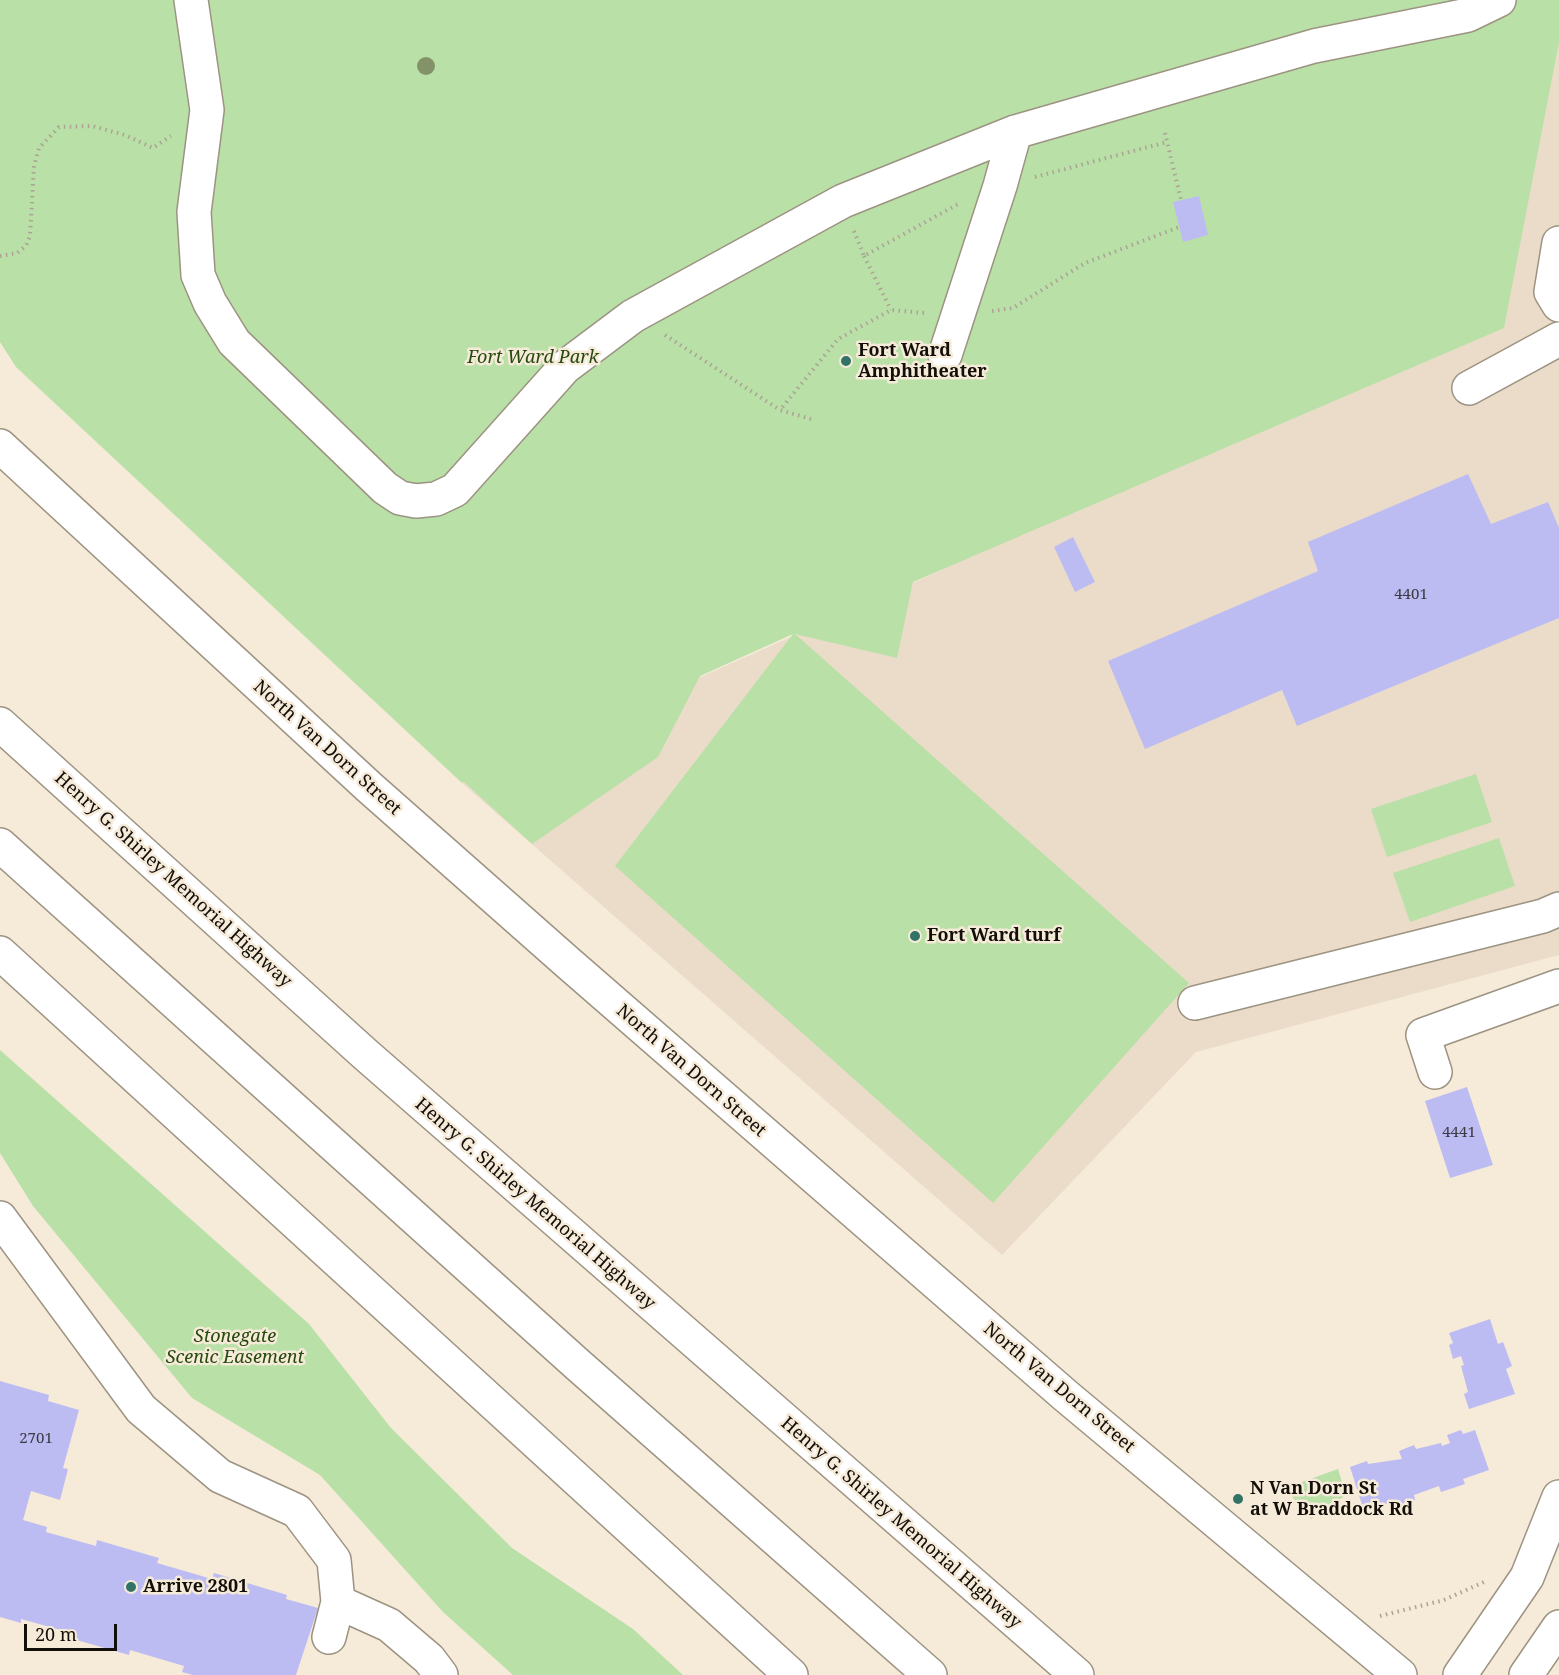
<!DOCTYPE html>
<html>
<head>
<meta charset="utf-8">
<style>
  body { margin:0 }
  #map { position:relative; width:1559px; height:1675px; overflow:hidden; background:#f6ead9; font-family:"Noto Serif",serif }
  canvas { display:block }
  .scale { position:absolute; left:24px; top:1624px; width:93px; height:27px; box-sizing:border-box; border:3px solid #120e08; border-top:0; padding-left:8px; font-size:18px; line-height:21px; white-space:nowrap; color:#120e08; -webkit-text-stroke:4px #f6ead9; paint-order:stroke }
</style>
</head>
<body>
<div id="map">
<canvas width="1559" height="1675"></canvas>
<div class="scale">20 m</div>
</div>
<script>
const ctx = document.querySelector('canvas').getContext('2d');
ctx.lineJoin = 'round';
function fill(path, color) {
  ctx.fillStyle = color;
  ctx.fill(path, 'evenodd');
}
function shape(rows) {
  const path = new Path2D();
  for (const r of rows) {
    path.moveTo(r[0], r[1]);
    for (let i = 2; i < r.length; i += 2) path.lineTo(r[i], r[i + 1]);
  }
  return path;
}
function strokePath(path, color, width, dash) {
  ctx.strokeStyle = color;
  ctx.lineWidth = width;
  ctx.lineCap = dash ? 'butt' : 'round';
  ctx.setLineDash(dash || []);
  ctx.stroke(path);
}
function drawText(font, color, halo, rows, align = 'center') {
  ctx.font = font + ' "Noto Serif",serif';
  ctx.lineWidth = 5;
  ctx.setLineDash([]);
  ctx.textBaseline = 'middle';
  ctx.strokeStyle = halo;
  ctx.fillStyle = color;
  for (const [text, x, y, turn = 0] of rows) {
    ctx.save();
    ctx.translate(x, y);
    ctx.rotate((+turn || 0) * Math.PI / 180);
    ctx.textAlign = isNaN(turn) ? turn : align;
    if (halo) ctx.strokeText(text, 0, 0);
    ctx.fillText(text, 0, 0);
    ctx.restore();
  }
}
const education = shape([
  [1559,42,1559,955,1196,1052,1002,1255,462,783,944,569]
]);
const green = shape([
  [0,0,1559,0,1559,42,1504,328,913,582,897,658,795,634,1189,983,993,1203,615,866,793,634,700,676,658,757,532,844,464,782,462,783,16,367,0,342],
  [1476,774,1492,822,1387,857,1371,809],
  [1499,838,1515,886,1410,922,1393,873],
  [0,1050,309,1324,391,1428,512,1548,633,1629,683,1675,513,1675,443,1612,320,1475,192,1398,33,1206,0,1153],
  [1338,1469,1346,1495,1311,1519,1285,1488]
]);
const building = shape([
  [1199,196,1208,235,1183,242,1173,202],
  [1468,474,1491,524,1548,502,1559,528,1559,618,1297,726,1282,690,1145,749,1108,661,1318,571,1308,542],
  [1073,537,1095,582,1075,592,1054,547],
  [1467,1087,1493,1165,1450,1178,1425,1101],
  [1490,1319,1498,1344,1503,1342,1512,1366,1506,1369,1515,1394,1469,1409,1464,1394,1468,1392,1461,1366,1464,1365,1461,1356,1453,1359,1449,1345,1453,1343,1449,1333],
  [0,1381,49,1395,48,1401,79,1410,63,1468,68,1469,60,1500,31,1491,23,1520,47,1527,46,1532,96,1546,97,1540,159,1558,157,1563,212,1579,214,1573,287,1595,286,1599,318,1608,296,1675,193,1675,182,1672,184,1666,130,1650,129,1655,66,1637,68,1632,21,1619,21,1623,0,1617],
  [1461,1430,1463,1434,1475,1430,1489,1470,1463,1479,1465,1484,1441,1492,1439,1486,1414,1495,1415,1500,1391,1508,1389,1503,1364,1511,1350,1467,1367,1461,1368,1464,1402,1459,1399,1451,1414,1445,1416,1449,1441,1443,1442,1446,1450,1443,1447,1435]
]);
const path = shape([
  [1165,133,1181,200],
  [1035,177,1167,142],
  [854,231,864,256,960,203],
  [0,256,17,253,26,246,30,236,34,166,39,148,59,127,92,126,125,135,153,148,171,136],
  [864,256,891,310],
  [992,311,1013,308,1085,263,1179,227],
  [665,335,780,410],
  [811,419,780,410,838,339,891,310,925,313],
  [1380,1616,1444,1600,1484,1582]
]);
const minor = shape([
  [191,0,207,110,194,212,198,275,210,303,234,342,385,488,400,498,416,501,436,499,455,490,565,367,633,316,843,201,1015,132,1314,46,1468,15,1499,0],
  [1559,243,1551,292,1559,305],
  [945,355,1000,186,1015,132],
  [1469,388,1559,339],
  [1195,1003,1543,916,1559,909],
  [1435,1072,1423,1035,1559,986],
  [0,1218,141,1409,220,1476,297,1511,334,1560,338,1602,389,1625,429,1659,441,1675],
  [329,1637,338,1602]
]);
const major = shape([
  [0,446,369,787,566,961,1066,1396,1400,1675],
  [1460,1675,1527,1577,1559,1497],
  [1526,1675,1559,1627]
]);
const highway = shape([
  [0,724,365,1054,1077,1675],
  [0,845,577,1364,930,1675],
  [0,953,791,1675]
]);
const trees = [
  [426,66]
];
const markers = [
  [846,361,6,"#317466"],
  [915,936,6,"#317466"],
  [1238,1499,6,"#317466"],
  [131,1587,6,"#317466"]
];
const numberNames = [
  ["4401",1411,595],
  ["4441",1459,1133],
  ["2701",36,1439]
];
const poiNames = [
  ["Fort Ward",858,351],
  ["Amphitheater",858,372],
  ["Fort Ward turf",927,936],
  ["N Van Dorn St",1250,1489],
  ["at W Braddock Rd",1250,1510],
  ["Arrive 2801",143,1587]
];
const parkNames = [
  ["Fort Ward Park",533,358],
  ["Stonegate",235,1337],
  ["Scenic Easement",235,1358]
];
const streetNames = [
  ["North Van Dorn Street",327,748,42],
  ["Henry G. Shirley Memorial Highway",173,880,42],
  ["North Van Dorn Street",691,1071,41],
  ["Henry G. Shirley Memorial Highway",535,1204,41],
  ["North Van Dorn Street",1059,1388,40],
  ["Henry G. Shirley Memorial Highway",901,1523,41]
];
fill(education, '#eadcc9');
fill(green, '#b9e0a7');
fill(building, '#bcbcf3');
strokePath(minor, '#9d9382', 36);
strokePath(major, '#9d9382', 36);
strokePath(highway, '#9d9382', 36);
strokePath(path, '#aca295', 4, [1.5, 4.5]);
strokePath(minor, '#fff', 33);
strokePath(major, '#fff', 33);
strokePath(highway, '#fff', 33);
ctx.fillStyle = '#849269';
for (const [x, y] of trees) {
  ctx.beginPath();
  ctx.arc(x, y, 9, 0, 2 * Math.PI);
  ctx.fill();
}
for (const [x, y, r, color] of markers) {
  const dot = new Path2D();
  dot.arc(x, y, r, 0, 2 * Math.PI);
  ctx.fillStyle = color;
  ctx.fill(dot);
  strokePath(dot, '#f6ead9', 2);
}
drawText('15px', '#3c3a43', null, numberNames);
drawText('bold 18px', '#120e08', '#f6ead9', poiNames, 'left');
drawText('italic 18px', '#264a0e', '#f6ead9', parkNames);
drawText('18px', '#120e08', '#f6ead9', streetNames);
</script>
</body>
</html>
